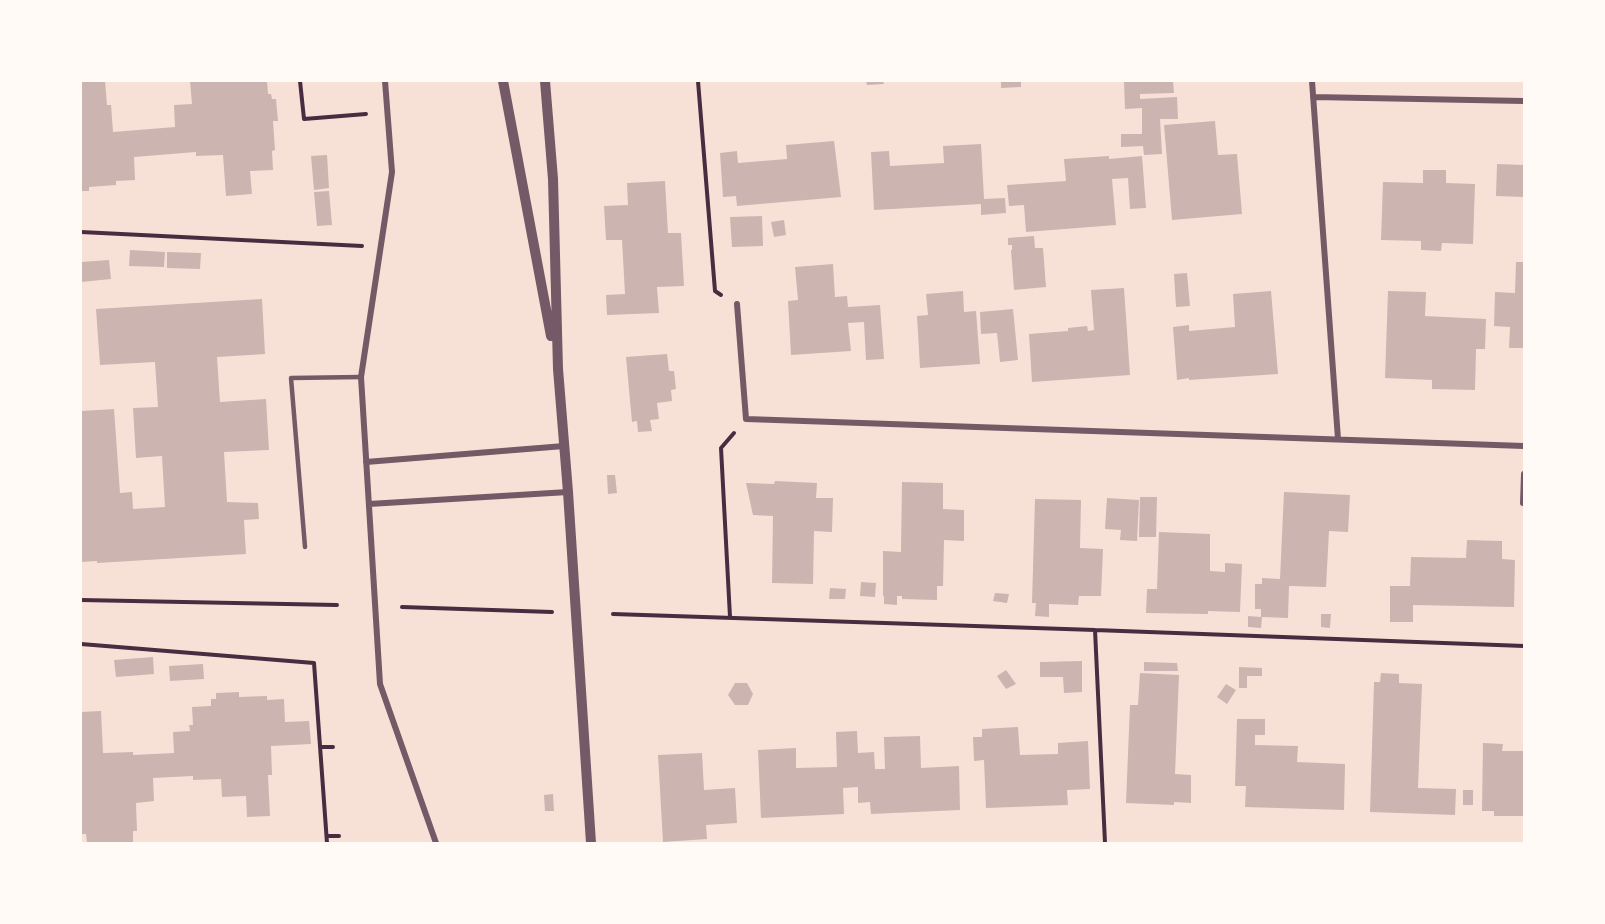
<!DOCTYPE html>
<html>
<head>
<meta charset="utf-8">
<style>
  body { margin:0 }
  #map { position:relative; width:1605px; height:924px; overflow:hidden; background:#f7e1d7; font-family:"Nunito Sans",sans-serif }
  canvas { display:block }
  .frame { position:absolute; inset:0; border:82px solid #fffaf5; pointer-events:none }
</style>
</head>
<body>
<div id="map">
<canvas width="1605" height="924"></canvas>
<div class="frame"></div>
</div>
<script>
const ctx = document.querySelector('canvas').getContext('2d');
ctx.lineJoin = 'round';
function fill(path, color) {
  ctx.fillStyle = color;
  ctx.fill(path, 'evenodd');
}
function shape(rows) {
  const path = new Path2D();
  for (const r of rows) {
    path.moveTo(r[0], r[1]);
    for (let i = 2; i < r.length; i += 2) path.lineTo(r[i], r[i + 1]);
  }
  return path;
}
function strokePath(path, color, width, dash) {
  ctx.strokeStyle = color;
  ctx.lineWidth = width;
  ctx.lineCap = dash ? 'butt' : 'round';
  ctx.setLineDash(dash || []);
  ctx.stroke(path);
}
const building = shape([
  [81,81,105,81,107,105,111,105,113,132,175,127,174,105,192,104,190,81,267,81,268,94,271,94,272,99,276,99,278,121,273,121,275,150,272,151,273,170,250,171,252,194,226,196,223,155,196,156,196,152,134,157,135,180,116,181,116,185,89,187,89,191,81,191],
  [866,81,883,81,884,84,867,85],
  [1001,81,1021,81,1021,87,1001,88],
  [1124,81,1173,81,1174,93,1140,94,1140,99,1177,97,1178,119,1160,119,1162,154,1144,155,1143,146,1121,147,1121,134,1142,134,1142,108,1125,109],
  [1215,121,1218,155,1237,154,1242,214,1172,220,1164,125],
  [834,141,841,197,737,206,736,196,723,197,720,153,737,151,738,163,787,159,786,145],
  [981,144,984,199,1005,198,1006,213,981,215,981,204,874,210,871,152,889,151,890,166,944,163,943,146],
  [327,155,329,188,314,190,311,156],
  [1109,156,1109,159,1142,156,1146,208,1130,209,1128,178,1112,179,1116,225,1026,232,1024,205,1009,206,1007,185,1066,181,1064,159],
  [1497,164,1524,165,1524,197,1496,196],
  [1423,170,1446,170,1446,183,1475,184,1473,244,1442,243,1441,251,1421,250,1421,241,1381,240,1383,182,1423,183],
  [665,181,668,233,681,233,684,286,657,287,659,313,607,315,606,295,625,294,622,240,606,240,604,206,628,205,627,183],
  [329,191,332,225,317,226,314,192],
  [762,216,763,246,732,247,730,217],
  [784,220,786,235,774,237,771,222],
  [1034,236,1035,248,1043,248,1046,287,1014,290,1011,250,1012,250,1012,245,1008,245,1008,238],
  [130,250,165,252,164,267,129,266],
  [167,252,201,253,200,269,167,268],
  [109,260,111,279,81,282,81,262],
  [1516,262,1524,262,1524,348,1509,348,1510,327,1494,326,1495,292,1515,293],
  [833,264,835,297,847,296,848,307,880,305,884,359,866,360,864,322,848,323,851,351,791,355,788,301,798,300,795,267],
  [1187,273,1190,306,1176,307,1174,274],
  [1124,288,1130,375,1032,382,1029,334,1068,331,1068,328,1087,326,1088,331,1094,330,1091,290],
  [963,291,964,312,976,311,980,364,920,368,917,316,928,315,926,294],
  [1271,291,1278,374,1189,380,1189,378,1177,380,1173,327,1189,325,1189,331,1235,327,1233,294],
  [1388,291,1426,292,1425,316,1486,319,1485,349,1476,349,1475,390,1432,389,1432,380,1385,378],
  [262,299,265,354,217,357,220,402,266,399,269,450,224,452,227,502,258,503,259,519,244,520,246,554,97,563,97,561,81,562,81,411,114,409,120,493,132,492,133,509,165,507,162,456,136,458,133,408,158,407,155,362,100,365,96,309],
  [1013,309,1018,360,1000,362,997,333,981,334,980,312],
  [667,354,669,371,674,371,676,389,671,390,672,401,657,403,659,419,650,420,652,431,638,432,637,421,632,422,626,357],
  [607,475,615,475,617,493,608,494],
  [775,481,817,483,816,498,833,498,832,532,814,531,813,584,772,583,773,516,753,515,746,483,774,484],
  [902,482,943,483,943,509,964,510,964,541,944,540,943,586,937,586,937,600,902,599,902,596,897,596,897,605,884,604,884,596,883,596,883,551,901,552],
  [1284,492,1350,495,1348,532,1329,531,1326,587,1289,586,1288,618,1262,617,1261,628,1248,627,1248,616,1261,617,1261,609,1255,609,1255,584,1262,584,1262,578,1280,579],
  [1140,497,1157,497,1156,537,1139,537],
  [1107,498,1139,500,1137,541,1120,540,1121,530,1105,529],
  [1035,499,1081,500,1080,548,1103,549,1101,596,1079,596,1078,605,1049,604,1049,617,1035,616,1036,603,1032,603],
  [1159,532,1210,534,1210,571,1225,572,1225,563,1242,564,1240,612,1208,611,1208,614,1146,613,1147,589,1157,589],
  [1467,540,1502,541,1502,559,1515,560,1514,607,1413,605,1413,622,1390,622,1390,586,1410,586,1411,557,1466,558],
  [861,582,876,583,875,597,860,596],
  [830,588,846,589,845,599,829,599],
  [995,593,1009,594,1007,603,993,601],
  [1321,614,1331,614,1330,628,1321,627],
  [153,657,154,674,116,677,114,660],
  [1082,661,1082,692,1064,693,1063,677,1040,677,1040,662],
  [1144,662,1177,663,1178,671,1144,671],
  [203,664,204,679,170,681,169,666],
  [1239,667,1262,668,1262,676,1247,676,1247,688,1239,688],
  [1006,670,1016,684,1006,689,997,676],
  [1140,673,1179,675,1175,774,1191,775,1191,803,1174,802,1174,805,1126,803,1130,705,1138,705],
  [1381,673,1399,674,1399,683,1422,684,1418,788,1456,789,1455,815,1370,812,1374,682,1380,682],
  [735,683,747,683,753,694,748,705,735,705,728,695],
  [1226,684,1236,690,1227,704,1217,697],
  [239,692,239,697,267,696,267,700,284,699,285,722,309,721,311,744,271,746,272,775,268,775,270,816,247,817,246,796,222,797,221,779,193,780,193,776,153,778,154,801,136,803,137,831,133,831,133,843,87,843,86,834,81,834,81,712,101,711,103,753,133,752,133,755,174,753,173,732,190,731,189,725,193,725,192,707,211,706,211,699,216,699,216,693],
  [1237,719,1265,719,1265,735,1255,735,1255,745,1298,746,1297,762,1345,764,1344,810,1245,807,1246,786,1235,786],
  [1018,727,1020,755,1058,754,1058,743,1088,741,1090,789,1067,790,1068,805,986,808,984,760,974,761,973,737,982,737,982,729],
  [857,731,858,753,874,752,875,769,885,769,884,737,920,736,921,768,959,766,960,810,871,814,870,802,858,803,858,787,843,788,844,814,761,818,758,750,796,748,796,768,837,767,836,732],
  [1483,743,1503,744,1502,751,1524,751,1524,816,1494,816,1494,811,1482,811],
  [702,753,704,790,735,788,737,823,706,825,707,839,663,842,658,755],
  [1463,790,1473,790,1473,805,1463,805],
  [553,794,554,811,545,811,544,795]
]);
const path = shape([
  [300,81,304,119,366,114],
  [698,81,715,291,721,295],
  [81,232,362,246],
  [81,600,337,605],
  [402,607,552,612],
  [613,614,1095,630,1524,646],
  [730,617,721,448,734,433],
  [1095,630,1105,843],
  [81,644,314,663,327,843],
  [320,747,333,747],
  [327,836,339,836]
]);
const service = shape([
  [305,547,291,378,361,377]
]);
const minor = shape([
  [385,81,392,172,361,377,380,684,436,843],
  [1312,81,1338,439],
  [1313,97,1524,101],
  [737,304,746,419,1524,446],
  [366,462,564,446],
  [1523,503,1524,474],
  [369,504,568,492]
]);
const tertiary = shape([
  [503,81,551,336],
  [545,81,553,179,558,369,568,492,591,843]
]);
fill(building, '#ccb4b1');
strokePath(path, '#4a2c40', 4);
strokePath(service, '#755966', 4.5);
strokePath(minor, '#755966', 6);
strokePath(tertiary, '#755966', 10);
</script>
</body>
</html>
